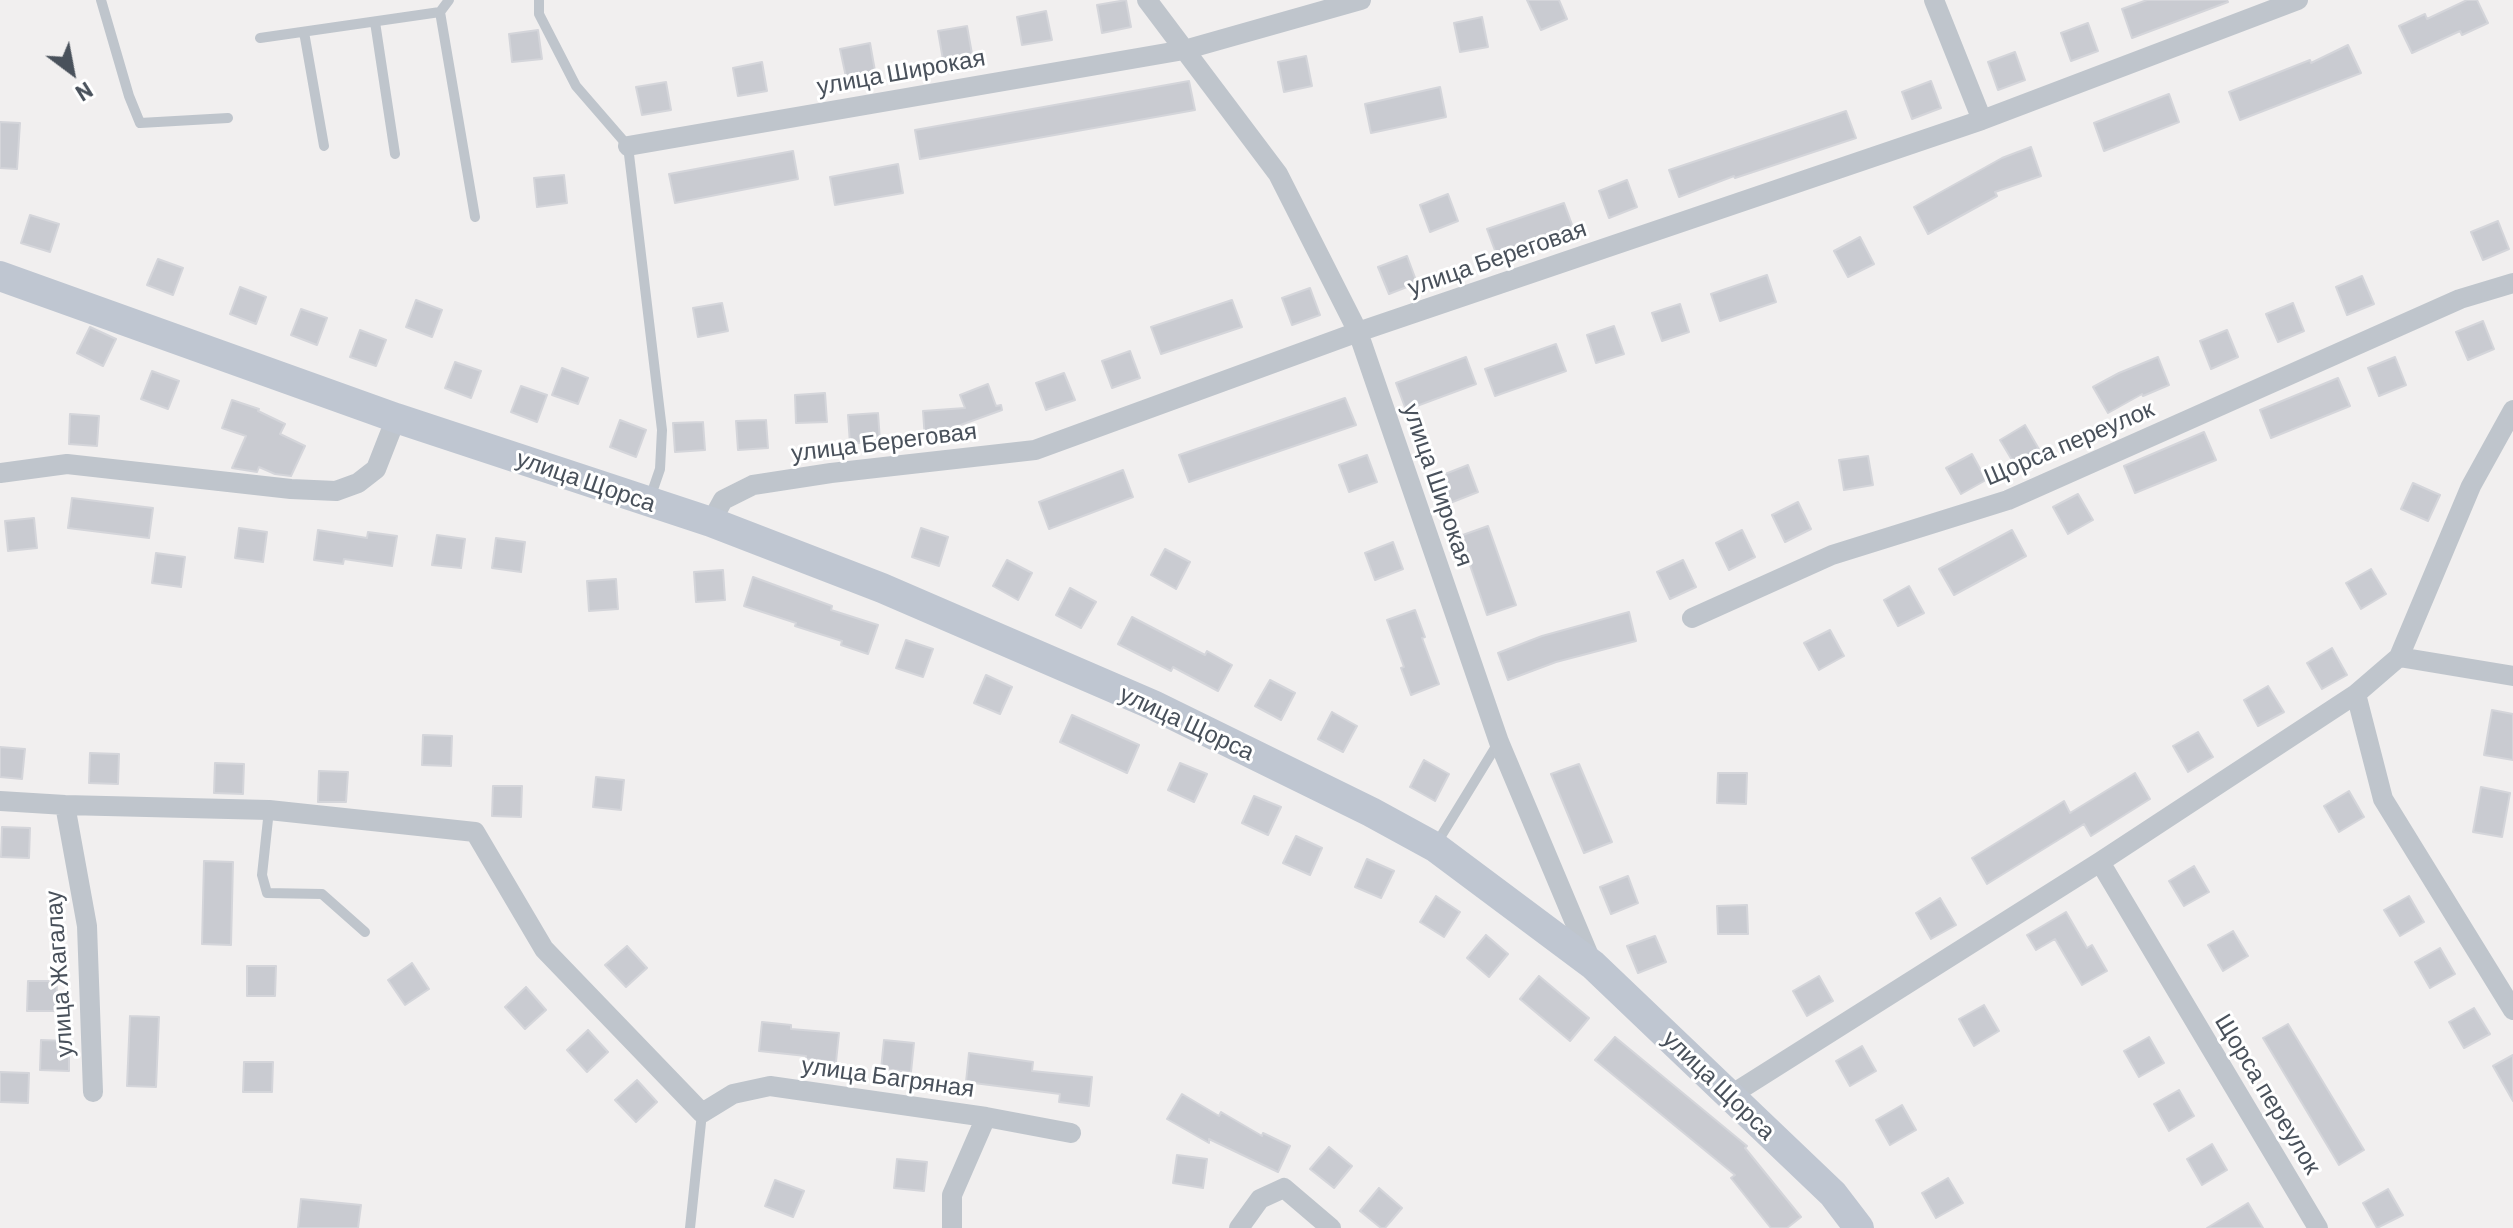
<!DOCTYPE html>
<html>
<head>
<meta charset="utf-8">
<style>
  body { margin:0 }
  #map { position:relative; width:2513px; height:1228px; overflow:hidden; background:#f1efef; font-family:Barlow,sans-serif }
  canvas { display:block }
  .north { position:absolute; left:32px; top:32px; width:80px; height:80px; -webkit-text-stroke:6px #fff; paint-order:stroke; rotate:148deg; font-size:22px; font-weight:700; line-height:32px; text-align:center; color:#49515b }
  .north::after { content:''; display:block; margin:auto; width:28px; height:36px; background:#49515b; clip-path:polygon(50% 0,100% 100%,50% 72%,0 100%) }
</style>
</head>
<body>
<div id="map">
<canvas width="2513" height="1228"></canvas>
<div class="north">N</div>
</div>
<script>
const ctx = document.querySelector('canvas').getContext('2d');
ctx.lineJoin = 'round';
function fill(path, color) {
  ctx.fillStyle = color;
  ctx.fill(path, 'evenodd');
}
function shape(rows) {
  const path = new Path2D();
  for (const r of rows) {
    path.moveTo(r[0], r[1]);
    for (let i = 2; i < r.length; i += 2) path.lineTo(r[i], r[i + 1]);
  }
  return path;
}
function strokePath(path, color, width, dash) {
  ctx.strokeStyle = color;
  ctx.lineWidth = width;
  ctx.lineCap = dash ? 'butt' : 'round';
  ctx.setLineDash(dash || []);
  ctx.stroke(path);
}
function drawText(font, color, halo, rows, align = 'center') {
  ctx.font = font + ' Barlow,sans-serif';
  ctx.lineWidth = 6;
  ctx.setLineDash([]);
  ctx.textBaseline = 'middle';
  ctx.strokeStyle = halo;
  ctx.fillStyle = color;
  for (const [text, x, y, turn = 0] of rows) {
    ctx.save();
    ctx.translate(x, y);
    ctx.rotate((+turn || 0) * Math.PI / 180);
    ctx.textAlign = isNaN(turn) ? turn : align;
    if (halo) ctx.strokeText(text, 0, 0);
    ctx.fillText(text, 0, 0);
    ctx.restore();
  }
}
const building = shape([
  [1126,0,1131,27,1102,33,1097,5,1126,0],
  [1527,0,1559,0,1567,19,1541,30,1527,0],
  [2147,0,2227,0,2228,2,2132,38,2122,9,2147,0],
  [2467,0,2477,0,2488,23,2462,35,2460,31,2412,53,2399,26,2425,14,2427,19,2467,0],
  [1046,11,1052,40,1022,45,1017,17,1046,11],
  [1482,17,1488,47,1460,52,1454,23,1482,17],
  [2088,23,2098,51,2071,61,2061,33,2088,23],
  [967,26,972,54,943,60,938,31,967,26],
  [538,30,542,59,512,62,509,34,538,30],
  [870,43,875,71,846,77,840,49,870,43],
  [2348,45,2361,73,2240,120,2229,92,2310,60,2311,63,2348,45],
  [2015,52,2025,80,1998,90,1988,62,2015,52],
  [1306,56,1312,86,1284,92,1278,62,1306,56],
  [762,62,767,91,738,96,733,68,762,62],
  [1189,81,1195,110,920,159,915,130,1189,81],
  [1931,81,1941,108,1912,119,1902,92,1931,81],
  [666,82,671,110,642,115,636,87,666,82],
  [1440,87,1446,117,1371,133,1365,104,1440,87],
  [2169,94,2179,122,2104,151,2094,123,2169,94],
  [1846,111,1856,138,1735,178,1734,176,1679,197,1669,170,1846,111],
  [0,122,20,123,17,169,0,168,0,122],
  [2031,147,2041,176,1995,192,1997,196,1928,234,1914,207,2002,158,2031,147],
  [793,151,798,179,675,203,669,174,793,151],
  [898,164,903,193,835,205,830,177,898,164],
  [564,175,567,203,537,207,534,178,564,175],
  [1627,180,1637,207,1609,218,1599,191,1627,180],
  [1448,194,1458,221,1430,232,1420,205,1448,194],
  [1564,203,1574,230,1497,256,1487,229,1564,203],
  [30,215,59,224,50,252,21,243,30,215],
  [2498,221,2509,249,2483,260,2471,232,2498,221],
  [1860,237,1874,264,1848,277,1834,251,1860,237],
  [1407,256,1417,283,1389,294,1378,267,1407,256],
  [158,259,183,268,173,295,147,285,158,259],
  [1767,275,1776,302,1720,321,1711,294,1767,275],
  [2362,276,2374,304,2347,315,2336,287,2362,276],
  [240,287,266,297,256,324,230,314,240,287],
  [1310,288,1320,315,1292,325,1282,298,1310,288],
  [416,300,442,310,432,337,406,327,416,300],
  [1232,300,1242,327,1161,354,1151,327,1232,300],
  [722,303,728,331,698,337,693,308,722,303],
  [2293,303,2304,331,2278,342,2266,314,2293,303],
  [1680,304,1689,332,1662,341,1652,313,1680,304],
  [301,309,327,318,317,345,291,335,301,309],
  [2483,321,2494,349,2468,360,2456,332,2483,321],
  [1614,326,1624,354,1596,363,1587,335,1614,326],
  [90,327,116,339,103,366,77,353,90,327],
  [360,330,386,340,376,366,350,357,360,330],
  [2227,330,2238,357,2211,369,2200,341,2227,330],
  [1556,344,1566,371,1495,396,1485,369,1556,344],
  [1130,351,1140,378,1112,388,1102,361,1130,351],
  [1466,357,1476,384,1406,410,1396,383,1466,357],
  [2158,357,2169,385,2143,396,2142,394,2108,413,2093,387,2119,373,2158,357],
  [2395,357,2406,385,2379,396,2368,368,2395,357],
  [455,362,481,371,471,398,445,388,455,362],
  [562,368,588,378,578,404,552,395,562,368],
  [152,371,179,381,168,409,141,399,152,371],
  [1064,373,1075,400,1046,410,1036,383,1064,373],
  [2338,378,2350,406,2271,438,2260,410,2338,378],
  [988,384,996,406,1001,405,1002,410,955,427,955,438,925,440,923,411,965,408,960,395,988,384],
  [521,386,547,395,537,422,511,412,521,386],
  [825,393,827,422,796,423,795,395,825,393],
  [1345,398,1356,425,1189,482,1179,455,1345,398],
  [232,400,259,409,258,411,285,424,280,434,305,446,291,476,275,474,259,467,257,472,232,468,246,436,222,428,232,400],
  [878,413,880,441,850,444,848,415,878,413],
  [70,414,99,416,97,446,69,444,70,414],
  [620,420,646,430,636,457,610,447,620,420],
  [766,420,768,448,738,450,736,421,766,420],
  [703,422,705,450,675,452,673,423,703,422],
  [2025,425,2040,451,2015,465,2000,440,2025,425],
  [2204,432,2216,460,2135,493,2124,466,2204,432],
  [1972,454,1986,480,1961,494,1946,468,1972,454],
  [1367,455,1377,482,1349,492,1339,465,1367,455],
  [1868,456,1873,485,1844,490,1839,460,1868,456],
  [1468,465,1478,492,1450,503,1440,476,1468,465],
  [1123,470,1133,497,1049,529,1039,502,1123,470],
  [2413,483,2440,495,2428,521,2401,509,2413,483],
  [2078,494,2093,520,2068,534,2053,507,2078,494],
  [72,498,153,508,149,538,68,528,72,498],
  [1798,502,1811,529,1785,542,1772,515,1798,502],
  [34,518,37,548,8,551,5,521,34,518],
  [1488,526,1516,605,1487,615,1460,536,1488,526],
  [239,528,267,532,263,562,235,558,239,528],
  [921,528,948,537,939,566,912,557,921,528],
  [318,530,367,538,368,532,397,536,392,566,344,559,343,564,314,560,318,530],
  [1742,530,1755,557,1729,570,1716,543,1742,530],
  [2012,530,2026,556,1954,595,1939,569,2012,530],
  [437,535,465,539,461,568,432,565,437,535],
  [496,538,525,542,521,572,492,568,496,538],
  [1393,542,1403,569,1375,580,1365,553,1393,542],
  [1165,549,1190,562,1176,589,1151,575,1165,549],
  [156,553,185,557,181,587,152,583,156,553],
  [1007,560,1032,573,1018,600,993,586,1007,560],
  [1683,560,1696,587,1670,599,1657,572,1683,560],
  [2371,569,2386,594,2361,609,2346,583,2371,569],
  [723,570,725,600,696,602,694,572,723,570],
  [753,577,832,606,831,610,878,625,868,654,841,645,842,641,795,626,796,623,744,606,753,577],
  [616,579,618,609,589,611,587,581,616,579],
  [1909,586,1924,613,1898,626,1884,600,1909,586],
  [1070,588,1096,602,1081,628,1056,615,1070,588],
  [1415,610,1425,637,1422,638,1439,684,1411,695,1401,668,1404,667,1387,620,1415,610],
  [1629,612,1636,641,1556,662,1508,680,1498,653,1542,636,1629,612],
  [1132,617,1205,655,1207,651,1232,665,1218,691,1173,667,1171,671,1118,644,1132,617],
  [1830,630,1844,656,1819,670,1804,643,1830,630],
  [906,640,933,649,923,677,896,668,906,640],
  [2332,648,2347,675,2322,689,2307,663,2332,648],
  [986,675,1012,687,1000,714,974,703,986,675],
  [1270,680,1295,693,1281,720,1255,706,1270,680],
  [2268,686,2284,712,2258,726,2244,700,2268,686],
  [2492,710,2513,714,2513,760,2484,755,2492,710],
  [1332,712,1357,726,1343,752,1318,739,1332,712],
  [1072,715,1139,745,1127,773,1060,742,1072,715],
  [2198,732,2213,757,2188,772,2173,746,2198,732],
  [423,735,452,736,451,766,422,765,423,735],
  [0,747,25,749,22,779,0,777,0,747],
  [90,753,119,754,118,784,89,783,90,753],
  [1424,760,1449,774,1435,801,1410,787,1424,760],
  [215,763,244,764,243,794,214,793,215,763],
  [1180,763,1207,774,1194,802,1168,790,1180,763],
  [1579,764,1612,842,1584,853,1551,774,1579,764],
  [319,771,348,772,346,802,318,802,319,771],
  [1718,773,1747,773,1746,804,1717,803,1718,773],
  [2135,773,2150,799,2091,836,2084,824,1987,884,1972,858,2064,801,2070,813,2135,773],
  [596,777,624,780,621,810,593,807,596,777],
  [493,786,522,786,521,817,492,816,493,786],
  [2481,787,2510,793,2502,837,2473,832,2481,787],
  [2349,791,2364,817,2339,832,2324,806,2349,791],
  [1254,796,1281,807,1268,835,1242,823,1254,796],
  [2,827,30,828,29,858,1,857,2,827],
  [1296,836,1322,848,1310,875,1283,863,1296,836],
  [1367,859,1394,871,1381,898,1355,887,1367,859],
  [204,861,233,862,231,945,202,944,204,861],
  [2194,866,2209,892,2184,906,2169,881,2194,866],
  [1628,876,1638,903,1611,914,1600,887,1628,876],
  [1436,896,1460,912,1444,937,1420,922,1436,896],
  [2409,896,2424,922,2400,936,2384,910,2409,896],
  [1940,898,1956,925,1931,939,1916,913,1940,898],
  [1747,905,1748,934,1718,934,1717,906,1747,905],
  [2066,912,2087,948,2092,945,2107,971,2082,985,2055,939,2036,950,2027,935,2066,912],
  [2233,931,2248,956,2223,971,2208,945,2233,931],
  [1486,935,1508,954,1489,977,1467,958,1486,935],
  [1655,936,1666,962,1638,973,1627,946,1655,936],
  [627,946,647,968,626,987,605,965,627,946],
  [2440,948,2455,974,2430,988,2415,962,2440,948],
  [412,963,429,989,405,1005,388,980,412,963],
  [247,966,276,966,275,996,247,996,247,966],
  [1539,976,1589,1018,1570,1041,1520,999,1539,976],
  [1819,976,1833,1001,1807,1016,1793,991,1819,976],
  [28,981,57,981,56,1011,27,1011,28,981],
  [526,987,546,1010,525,1029,505,1007,526,987],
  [1984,1005,1999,1031,1974,1046,1959,1019,1984,1005],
  [2474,1008,2490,1034,2464,1048,2449,1022,2474,1008],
  [130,1016,159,1017,156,1087,127,1086,130,1016],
  [762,1022,791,1025,791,1029,839,1033,836,1062,806,1059,806,1056,759,1051,762,1022],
  [2288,1024,2364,1150,2339,1165,2263,1038,2288,1024],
  [588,1030,608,1052,587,1072,567,1050,588,1030],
  [1615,1037,1747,1146,1745,1148,1801,1217,1787,1228,1771,1228,1731,1178,1735,1175,1595,1060,1615,1037],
  [2149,1037,2164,1063,2139,1077,2124,1051,2149,1037],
  [41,1040,69,1041,69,1071,40,1070,41,1040],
  [884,1040,914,1043,911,1072,881,1069,884,1040],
  [1862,1046,1876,1071,1850,1086,1836,1061,1862,1046],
  [969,1053,1033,1062,1032,1071,1092,1077,1089,1106,1059,1102,1060,1094,966,1082,969,1053],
  [2513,1055,2513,1101,2493,1066,2513,1055],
  [244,1062,273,1062,272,1092,243,1092,244,1062],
  [0,1072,29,1073,28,1103,0,1102,0,1072],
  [637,1080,657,1102,636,1122,615,1100,637,1080],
  [2179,1090,2194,1116,2169,1131,2154,1104,2179,1090],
  [1182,1094,1219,1116,1221,1112,1262,1136,1263,1133,1290,1146,1278,1172,1209,1139,1209,1143,1167,1119,1182,1094],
  [1902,1105,1916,1130,1890,1145,1876,1120,1902,1105],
  [2212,1144,2227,1170,2202,1185,2187,1159,2212,1144],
  [1329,1147,1352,1166,1334,1188,1310,1169,1329,1147],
  [1177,1155,1207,1159,1203,1188,1173,1183,1177,1155],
  [897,1159,927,1162,924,1191,894,1188,897,1159],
  [1948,1178,1963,1203,1936,1218,1922,1193,1948,1178],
  [775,1180,804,1191,793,1217,765,1206,775,1180],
  [1379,1188,1402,1208,1385,1228,1381,1228,1360,1211,1379,1188],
  [2388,1189,2403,1215,2377,1228,2363,1203,2388,1189],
  [301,1199,361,1205,358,1228,298,1228,301,1199],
  [2248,1203,2263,1228,2207,1228,2248,1203]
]);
const lane = shape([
  [101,0,129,96,140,123,228,118],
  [449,0,440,12,475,217],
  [539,0,539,14,576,86,628,146,662,430,660,469,650,498],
  [375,22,395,154],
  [304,32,324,146],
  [260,38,440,12],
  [269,810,262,875,267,893,322,894,365,932],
  [1435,846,1498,743],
  [690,1228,702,1113]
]);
const street = shape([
  [1147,0,1278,174,1358,332,1499,742,1592,963],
  [1934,0,1982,120],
  [628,146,1184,50,1361,0],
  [0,473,67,464,291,489,336,491,358,483,376,469,396,418],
  [711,522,723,500,753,485,831,473,1035,450,1358,332,1982,120,2298,0],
  [1692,618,1832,555,2008,500,2460,299,2513,283],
  [2399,657,2471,486,2513,410],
  [2356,694,2383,799,2513,1010],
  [0,801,65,805,269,810,475,832,544,949,702,1113,733,1094,770,1086,986,1117,1071,1133],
  [65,805,87,926,93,1092],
  [2100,862,2318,1228],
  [1731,1095,2100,862,2356,694,2399,657,2513,676],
  [952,1228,952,1195,986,1117],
  [1239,1228,1260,1199,1284,1188,1331,1228]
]);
const secondary = shape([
  [0,276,396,418,711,522,882,588,1153,705,1371,812,1435,847,1593,965,1833,1194,1859,1228]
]);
const streetNames = [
  ["улица Широкая",901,72,-10],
  ["улица Береговая",1497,258,-19],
  ["улица Береговая",884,442,-7],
  ["Щорса переулок",2069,443,-23],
  ["улица Щорса",586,481,19],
  ["улица Широкая",1438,485,71],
  ["улица Щорса",1187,723,25],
  ["улица Жагалау",59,974,-94],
  ["улица Багряная",888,1077,8],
  ["улица Щорса",1719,1085,44],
  ["Щорса переулок",2268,1094,59]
];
fill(building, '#c9cbd1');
strokePath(building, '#d4d5da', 2);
strokePath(lane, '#bfc5cc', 10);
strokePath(street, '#bfc5cc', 20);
strokePath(secondary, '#bfc6d1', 30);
drawText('24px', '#49515b', '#fff', streetNames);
</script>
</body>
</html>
